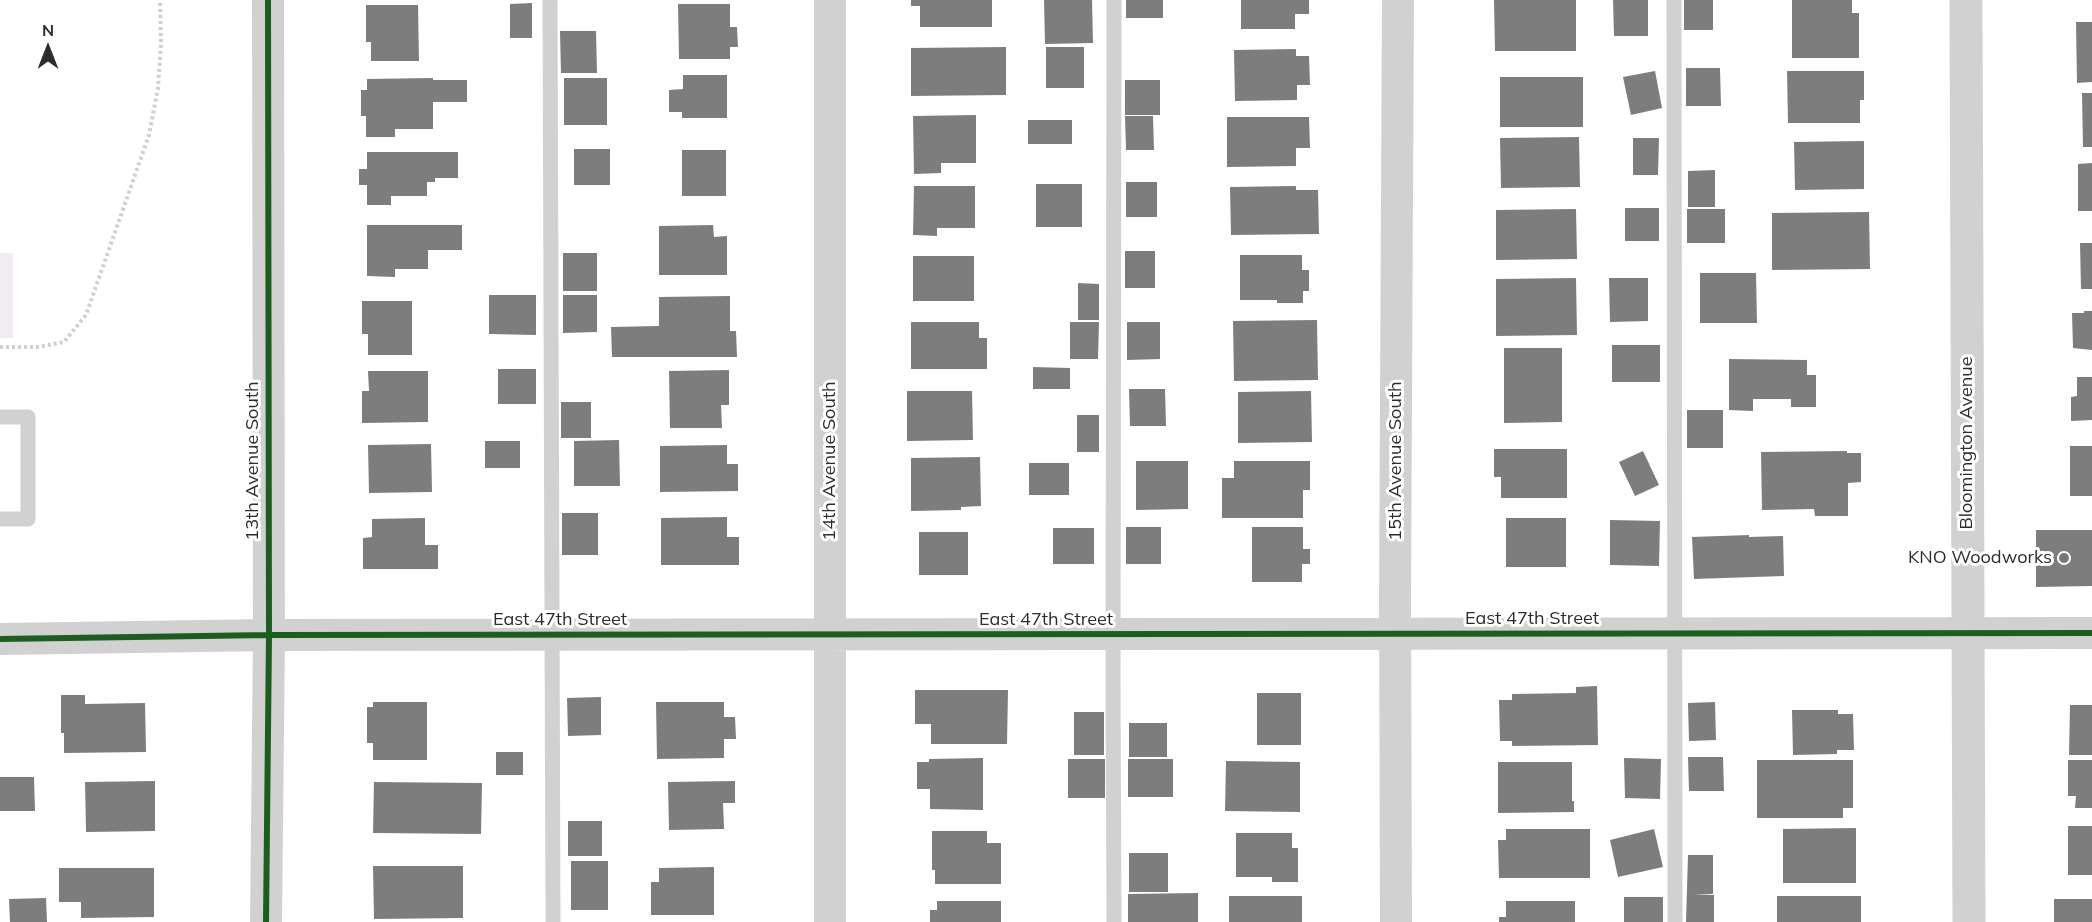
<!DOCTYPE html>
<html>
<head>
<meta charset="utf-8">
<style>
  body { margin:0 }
  #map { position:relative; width:2092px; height:922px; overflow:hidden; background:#fff; font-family:Mulish,sans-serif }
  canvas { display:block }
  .north { position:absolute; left:18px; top:18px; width:60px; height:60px; -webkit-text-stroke:4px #fff; paint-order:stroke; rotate:0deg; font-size:16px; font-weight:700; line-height:24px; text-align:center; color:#2c2c2c }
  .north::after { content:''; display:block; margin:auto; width:21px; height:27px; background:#2c2c2c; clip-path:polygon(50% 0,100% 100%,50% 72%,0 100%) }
</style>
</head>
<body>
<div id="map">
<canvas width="2092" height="922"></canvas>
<div class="north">N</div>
</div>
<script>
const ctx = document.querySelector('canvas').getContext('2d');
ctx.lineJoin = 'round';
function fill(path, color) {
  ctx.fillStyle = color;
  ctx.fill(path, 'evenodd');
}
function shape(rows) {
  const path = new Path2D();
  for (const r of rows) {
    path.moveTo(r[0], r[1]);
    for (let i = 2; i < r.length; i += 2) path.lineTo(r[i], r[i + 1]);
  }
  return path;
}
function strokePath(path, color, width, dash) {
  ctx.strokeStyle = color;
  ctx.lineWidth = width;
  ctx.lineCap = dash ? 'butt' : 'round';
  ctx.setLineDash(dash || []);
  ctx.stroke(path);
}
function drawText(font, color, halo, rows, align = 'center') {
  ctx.font = font + ' Mulish,sans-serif';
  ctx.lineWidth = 6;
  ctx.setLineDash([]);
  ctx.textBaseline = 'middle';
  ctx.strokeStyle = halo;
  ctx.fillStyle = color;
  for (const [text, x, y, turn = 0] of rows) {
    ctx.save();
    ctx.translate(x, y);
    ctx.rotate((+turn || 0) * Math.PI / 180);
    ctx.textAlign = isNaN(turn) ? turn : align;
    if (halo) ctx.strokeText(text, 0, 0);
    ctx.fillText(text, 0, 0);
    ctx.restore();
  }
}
const green = shape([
  [0,253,13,253,13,338,0,338]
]);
const building = shape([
  [911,0,992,0,992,27,920,27,920,6,911,6],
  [1044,0,1092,0,1093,43,1045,44],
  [1126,0,1163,0,1163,18,1126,18],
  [1241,0,1309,0,1309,14,1295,14,1295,29,1241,29],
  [1494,0,1576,0,1576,51,1495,51],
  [1613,0,1648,0,1648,36,1614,36],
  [1684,0,1713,0,1713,30,1684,30],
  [1792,0,1852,0,1852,13,1859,13,1859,58,1792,58],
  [532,3,532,38,510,38,510,4],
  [678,4,730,4,730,27,737,27,738,47,730,47,730,59,679,59],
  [366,5,418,5,419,61,371,61,371,42,366,42],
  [2076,22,2092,22,2092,82,2077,83],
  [560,31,596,31,597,73,561,73],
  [1006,47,1006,95,911,96,911,48],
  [1046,47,1084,47,1084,88,1046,88],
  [1296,49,1296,56,1309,56,1310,85,1297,85,1297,100,1235,101,1234,50],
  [1686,68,1720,68,1721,106,1686,106],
  [1655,71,1662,108,1631,115,1623,77],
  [1787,71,1864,71,1864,100,1860,100,1860,123,1788,123],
  [683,75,727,75,727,118,682,118,682,112,669,112,669,90,683,89],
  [1500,77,1583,77,1583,127,1500,127],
  [433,78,433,80,467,80,467,102,433,102,433,129,395,129,395,137,366,137,366,116,361,116,361,90,367,90,367,79],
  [564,78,607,78,607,125,564,125],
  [1125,80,1160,80,1160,115,1125,115],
  [2082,93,2092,93,2092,147,2083,147],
  [976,115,976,163,941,163,941,173,914,174,913,116],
  [1125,116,1153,116,1154,150,1126,150],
  [1227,117,1309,117,1310,148,1296,148,1296,166,1227,167],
  [1028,120,1072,120,1072,144,1028,144],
  [1579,137,1580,187,1501,188,1500,138],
  [1633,138,1659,138,1658,175,1633,175],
  [1864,141,1864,189,1795,190,1794,142],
  [574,149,610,149,610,185,574,185],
  [682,150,726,150,726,196,682,196],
  [367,152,458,152,458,178,435,178,435,182,427,182,427,196,391,196,391,205,367,205,367,185,359,185,359,169,367,169],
  [2092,163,2092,211,2078,211,2078,164],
  [1715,170,1715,207,1688,207,1688,171],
  [1126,182,1157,182,1157,217,1126,217],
  [1036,184,1082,184,1082,227,1036,227],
  [914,186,975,186,975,228,937,228,937,236,913,235],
  [1296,186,1296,190,1318,190,1319,234,1231,235,1230,187],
  [1625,208,1659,208,1659,241,1625,241],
  [1576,209,1577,259,1496,260,1496,210],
  [1687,209,1725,209,1725,243,1687,243],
  [1869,212,1870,269,1772,270,1772,213],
  [367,225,462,225,462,250,428,250,428,269,395,269,395,277,367,276],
  [713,225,714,237,727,236,727,275,659,275,659,226],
  [2080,243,2092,243,2092,289,2081,289],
  [1125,251,1155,251,1155,288,1125,288],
  [563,253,597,253,597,291,563,291],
  [1240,255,1302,255,1302,270,1309,270,1309,291,1303,291,1303,303,1277,303,1277,300,1240,300],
  [913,256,974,256,974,301,913,301],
  [1700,273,1756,273,1757,323,1700,323],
  [1576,278,1577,335,1496,336,1496,279],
  [1609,278,1648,278,1648,321,1610,322],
  [1078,283,1099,284,1099,320,1078,320],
  [489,295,536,295,536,335,489,334],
  [563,295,597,295,597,332,563,333],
  [730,296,730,331,736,331,737,357,612,357,611,327,659,326,659,297],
  [362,301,412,301,412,355,368,355,368,334,362,334],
  [2084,311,2092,311,2092,350,2073,348,2072,313,2084,313],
  [1317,320,1318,380,1234,381,1233,321],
  [911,322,979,322,979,338,987,338,987,369,911,369],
  [1070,322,1099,322,1098,359,1070,359],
  [1127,322,1160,322,1160,359,1127,360],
  [1612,345,1660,345,1660,382,1612,382],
  [1504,348,1562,348,1562,422,1504,423],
  [1729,359,1807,360,1807,375,1816,375,1816,407,1791,407,1791,399,1753,399,1753,411,1729,410],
  [1033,367,1070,368,1070,389,1033,389],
  [498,369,536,369,536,404,498,404],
  [729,370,729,405,721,405,722,428,670,428,669,371],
  [368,371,428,371,428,422,362,423,362,391,369,391],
  [2077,377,2092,377,2092,420,2071,421,2071,397,2077,396],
  [1129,389,1165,389,1166,426,1130,426],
  [907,391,972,391,973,440,907,441],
  [1311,391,1312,442,1238,443,1238,392],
  [561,402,591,402,591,438,561,438],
  [1687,410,1723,410,1723,448,1687,448],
  [1077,415,1099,415,1099,452,1077,452],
  [619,440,620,486,574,486,574,441],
  [485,441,520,441,520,468,485,468],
  [431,444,432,492,369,493,368,445],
  [727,445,727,464,738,464,738,491,660,492,660,446],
  [2070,446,2092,446,2092,496,2070,496],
  [1494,449,1567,449,1567,498,1501,498,1501,477,1494,477],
  [1643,451,1659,485,1635,496,1619,462],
  [1847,451,1847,453,1861,453,1861,482,1848,483,1848,516,1815,516,1814,509,1762,510,1761,452],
  [980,457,981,506,961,507,961,510,911,511,911,458],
  [1136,461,1188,461,1188,509,1136,510],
  [1234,461,1310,461,1310,490,1303,490,1303,518,1222,518,1222,478,1234,478],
  [1029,463,1069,463,1069,495,1029,495],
  [562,513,598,513,598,555,562,555],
  [727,517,727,537,739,537,739,565,661,565,661,518],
  [425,518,425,545,438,545,438,569,363,569,363,538,372,537,372,519],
  [1506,518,1566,518,1566,567,1506,567],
  [1610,520,1660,521,1659,566,1610,565],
  [1126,527,1161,527,1161,564,1126,564],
  [1252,527,1303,527,1303,549,1310,549,1310,564,1302,564,1302,582,1252,582],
  [1053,528,1094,528,1094,564,1053,564],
  [2036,530,2092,530,2092,586,2036,587],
  [919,532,968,532,968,575,919,575],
  [1749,535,1749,537,1783,536,1784,576,1694,579,1692,537],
  [1597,686,1598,745,1512,746,1512,741,1500,741,1499,700,1512,700,1512,694,1576,693,1576,687],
  [915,690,1008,690,1007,744,931,744,931,724,915,724],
  [1257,693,1301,693,1301,745,1257,745],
  [61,695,85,695,85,704,145,703,146,752,64,753,64,733,61,733],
  [601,697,601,735,568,736,567,698],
  [373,702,427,702,427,760,373,760,373,743,367,743,367,707,373,707],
  [656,702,724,702,724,717,735,717,736,739,724,739,724,758,657,759],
  [1715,702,1716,740,1689,741,1688,703],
  [2070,705,2092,705,2092,755,2069,755],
  [1792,710,1838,710,1838,714,1853,714,1854,750,1837,750,1837,754,1793,755],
  [1074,712,1104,712,1104,755,1074,755],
  [1129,723,1167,723,1167,757,1129,757],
  [496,752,523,752,523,775,496,775],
  [1688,757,1723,757,1724,791,1689,791],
  [983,758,983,810,930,809,930,789,917,789,917,762,929,762,929,759],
  [1624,758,1661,759,1660,799,1625,798],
  [1068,759,1105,759,1105,798,1068,798],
  [1128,759,1173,759,1173,797,1128,797],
  [1757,760,1853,760,1853,808,1843,808,1843,818,1757,818],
  [2068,760,2092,760,2092,808,2075,808,2076,796,2068,796],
  [1226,761,1300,762,1300,812,1225,811],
  [1498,762,1572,762,1572,801,1574,801,1574,812,1498,813],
  [0,777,34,777,35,811,0,811],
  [155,781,155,831,86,832,85,782],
  [735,781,735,803,723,803,724,829,669,830,668,782],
  [374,782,482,783,481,834,373,833],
  [568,821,602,821,602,856,568,856],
  [2068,826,2092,826,2092,875,2068,875],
  [1856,828,1856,883,1783,883,1783,829],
  [1506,829,1590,829,1590,878,1499,878,1498,840,1506,840],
  [1654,829,1663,867,1618,877,1610,840],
  [932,831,987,831,987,843,1001,843,1001,884,935,884,935,870,932,870],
  [1236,833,1292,833,1292,848,1298,848,1298,882,1272,882,1272,877,1236,877],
  [1129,853,1168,853,1168,892,1129,892],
  [1688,855,1713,855,1713,894,1693,895,1714,895,1714,922,1686,922],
  [571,861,608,861,608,910,571,910],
  [373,866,463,866,463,918,374,919],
  [714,867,714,915,651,915,651,882,659,882,659,868],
  [59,868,154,868,154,917,81,918,81,902,59,902],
  [1198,893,1198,922,1128,922,1128,894],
  [1229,896,1302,896,1302,922,1229,922],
  [1777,896,1861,896,1861,922,1777,922],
  [1624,897,1663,897,1663,922,1624,922],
  [46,898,47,922,10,922,9,899],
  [2054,899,2092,899,2092,922,2054,922],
  [937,901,1001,901,1001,922,930,922,930,910,937,910],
  [1506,901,1575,901,1575,922,1499,922,1499,917,1506,917]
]);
const path = shape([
  [0,347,38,347,64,342,86,315,149,135,158,88,161,44,160,0]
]);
const service = shape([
  [550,0,553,922],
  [1114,0,1113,679,1114,922],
  [1674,0,1675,922],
  [0,417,28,417,28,519,0,519]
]);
const minor = shape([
  [0,639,269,635,2092,633],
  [266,922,269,635,268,0],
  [830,922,830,0],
  [1396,922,1395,597,1398,0]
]);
const tertiary = shape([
  [1966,0,1969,922]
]);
const cycleway = shape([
  [0,639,269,635,2092,633],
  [266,922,269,635,268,0]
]);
const markers = [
  [2064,558,6,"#767676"]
];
const streetNames = [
  ["Bloomington Avenue",1967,443,-90],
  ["13th Avenue South",253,461,-90],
  ["14th Avenue South",830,461,-90],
  ["15th Avenue South",1396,461,-90],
  ["East 47th Street",1532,619],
  ["East 47th Street",560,620],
  ["East 47th Street",1046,620]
];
const poiNames = [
  ["KNO Woodworks",2052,558]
];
fill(green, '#f3ebf2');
fill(building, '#7d7d7d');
strokePath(path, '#d0d0d0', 4, [3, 3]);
strokePath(service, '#d1d1d1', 15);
strokePath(minor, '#d1d1d1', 32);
strokePath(tertiary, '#d1d1d1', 33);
strokePath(cycleway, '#1b5e20', 6);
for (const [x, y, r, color] of markers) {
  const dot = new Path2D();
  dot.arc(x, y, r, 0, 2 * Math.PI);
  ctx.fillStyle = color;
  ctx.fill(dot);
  strokePath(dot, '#fff', 2);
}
drawText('18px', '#2c2c2c', '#fff', streetNames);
drawText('18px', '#2c2c2c', '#fff', poiNames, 'right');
</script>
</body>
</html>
